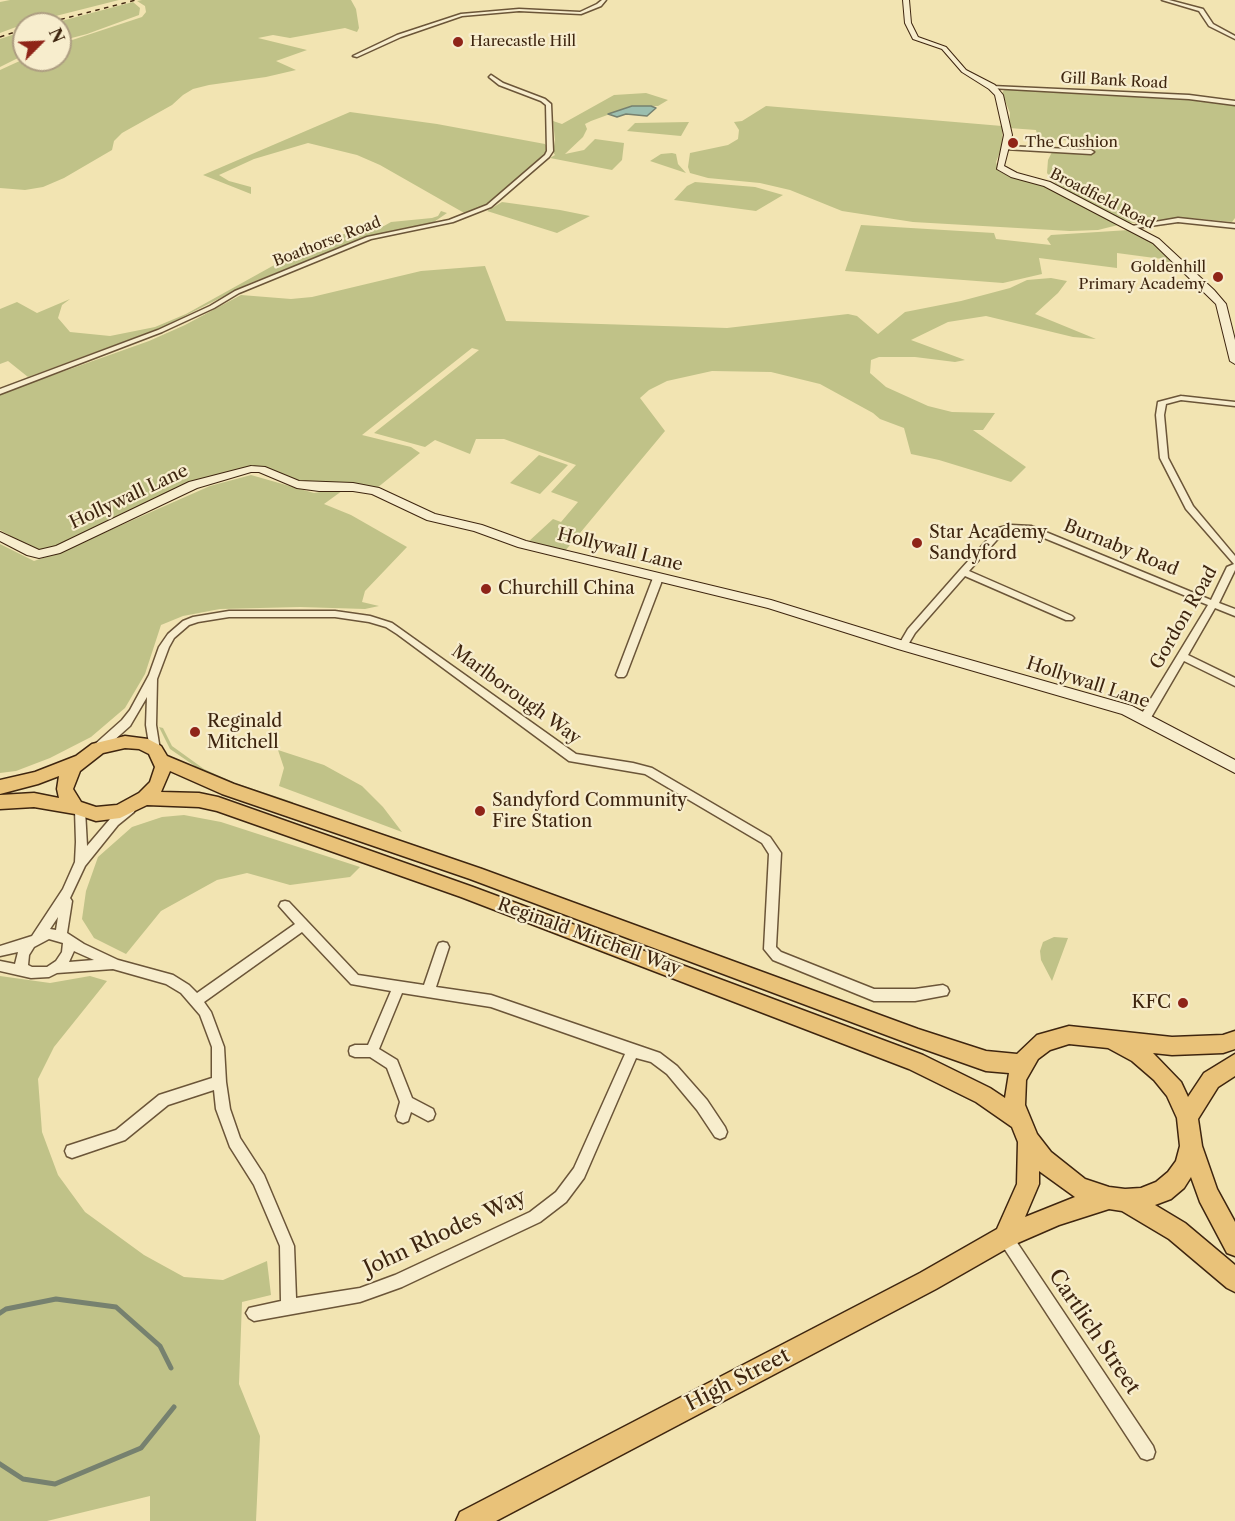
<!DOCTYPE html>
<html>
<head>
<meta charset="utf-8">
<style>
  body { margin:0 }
  #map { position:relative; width:1235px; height:1521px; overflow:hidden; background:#f2e4b2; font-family:"Libre Caslon Text",serif }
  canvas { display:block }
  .north { position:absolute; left:12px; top:12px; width:60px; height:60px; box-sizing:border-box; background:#f7edcd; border:2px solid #ad9d81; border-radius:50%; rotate:66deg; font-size:16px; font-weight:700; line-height:24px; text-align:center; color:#3e250f }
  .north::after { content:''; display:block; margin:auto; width:21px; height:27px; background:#8f2418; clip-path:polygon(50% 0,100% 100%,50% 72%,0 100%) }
</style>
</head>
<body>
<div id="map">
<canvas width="1235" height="1521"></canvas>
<div class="north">N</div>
</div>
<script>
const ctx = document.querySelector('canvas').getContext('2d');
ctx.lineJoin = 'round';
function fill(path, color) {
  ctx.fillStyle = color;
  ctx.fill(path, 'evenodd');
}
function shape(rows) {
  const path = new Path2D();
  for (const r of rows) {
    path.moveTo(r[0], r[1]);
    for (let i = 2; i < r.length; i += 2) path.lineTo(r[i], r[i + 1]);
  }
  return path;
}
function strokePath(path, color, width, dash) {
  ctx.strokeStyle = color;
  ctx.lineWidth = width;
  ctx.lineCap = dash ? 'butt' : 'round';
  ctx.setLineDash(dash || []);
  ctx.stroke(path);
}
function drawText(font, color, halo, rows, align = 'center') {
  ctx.font = font + ' "Libre Caslon Text",serif';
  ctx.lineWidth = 4.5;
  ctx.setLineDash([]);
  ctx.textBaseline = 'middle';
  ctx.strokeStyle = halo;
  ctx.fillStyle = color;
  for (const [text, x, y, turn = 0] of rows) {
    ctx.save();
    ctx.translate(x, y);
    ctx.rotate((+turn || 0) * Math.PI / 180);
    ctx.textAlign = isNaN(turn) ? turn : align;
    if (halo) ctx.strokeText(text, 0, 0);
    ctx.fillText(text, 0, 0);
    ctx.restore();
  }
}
const green = shape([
  [10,0,119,0,24,24,0,33,0,2],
  [142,0,351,0,356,9,359,28,357,32,345,28,290,38,273,35,258,38,307,50,276,61,296,70,266,77,209,85,193,89,183,95,172,105,122,133,114,141,112,150,64,178,43,187,25,190,0,188,0,70,24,59,60,60,60,44,142,17,146,12,145,6,137,1],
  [133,2,140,8,139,15,87,34,60,41,60,24,50,24],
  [24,31,24,55,0,67,0,39],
  [1014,89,1091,95,1187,97,1235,104,1235,218,1232,222,1191,218,1128,223,1077,196,1055,183,1047,173,1048,160,1052,152,1094,154,1094,150,1088,141,1053,140,1054,144,1039,143,1036,130,1009,128,1010,113,1002,93,1004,90],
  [646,93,668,100,658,106,632,106,591,121,585,124,587,129,583,137,565,154,584,150,595,139,624,143,622,160,612,170,550,158,555,155,553,152,555,140,553,121,562,124,614,95],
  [766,106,1002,126,1003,144,996,162,999,171,1013,178,1047,186,1118,225,1098,230,1070,231,913,222,842,211,790,190,760,183,708,178,690,173,688,167,690,153,728,145,738,139,739,130,734,122,742,121],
  [350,112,437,124,545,144,548,148,545,155,488,205,466,214,380,165,357,155,308,143,254,159,219,175,229,181,251,187,251,194,203,175],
  [689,122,681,136,627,131,635,123],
  [672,153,676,154,678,164,686,173,650,161,661,154],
  [695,182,755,187,783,195,756,211,674,200,687,186],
  [502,202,560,210,590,216,557,233,487,211],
  [441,211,447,213,434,222,361,239,248,284,163,327,28,377,8,361,0,364,0,309,17,302,37,313,70,299,62,305,58,318,70,332,110,336,155,327,186,314,305,248,347,233,384,226,391,222,432,218,438,216],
  [861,225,994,233,996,239,1051,245,1047,239,1051,235,1129,230,1148,239,1176,263,1163,262,1162,259,1117,253,1117,268,1039,258,1042,274,1003,283,845,271],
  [485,266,506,321,727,328,848,314,857,316,878,334,905,312,961,301,1010,288,1027,280,1051,278,1067,281,1058,293,1035,314,1096,339,1073,337,986,316,948,322,911,340,965,360,955,362,915,357,879,357,871,360,870,373,886,387,928,406,952,412,995,413,983,430,973,430,1026,467,1011,482,939,460,911,454,904,428,880,419,873,413,820,384,771,372,712,371,667,381,649,390,640,398,665,431,565,551,528,542,553,519,561,522,578,502,551,492,576,465,504,439,476,439,470,454,435,440,425,447,374,433,479,350,472,348,362,435,411,447,420,453,377,488,363,485,296,481,261,466,218,476,51,549,35,550,0,530,0,394,149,341,185,325,241,295,291,299,312,297,421,271],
  [539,455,568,465,540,494,510,483],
  [251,475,314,493,346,488,324,504,351,515,407,547,365,591,362,602,379,606,365,609,300,607,220,609,183,616,161,625,145,674,125,708,91,737,50,758,16,771,0,773,0,544,34,561,65,550,210,486],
  [159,727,163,728,172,746,204,769,235,783,293,802,292,805,234,786,205,773,170,749],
  [278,750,324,765,362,786,383,807,402,832,279,786,284,768],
  [184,815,221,822,360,867,350,877,290,885,247,873,217,880,161,911,126,954,94,938,82,919,86,891,98,857,132,827,162,817],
  [1054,937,1068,938,1052,981,1041,960,1040,951,1043,942],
  [0,976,50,983,90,976,107,981,54,1047,38,1079,42,1132,58,1175,85,1212,144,1255,184,1277,223,1280,267,1261,271,1295,242,1302,239,1384,260,1436,256,1521,150,1521,150,1496,47,1521,0,1521]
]);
const water = shape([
  [632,106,651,106,656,108,647,116,626,114,617,117,608,114,632,106]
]);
const stream = shape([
  [0,1313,6,1309,56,1299,116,1307,160,1346,171,1368],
  [0,1464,23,1479,55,1484,141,1448,174,1407]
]);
const street = shape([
  [602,0,606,0,601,6,581,14,519,11,462,16,401,37,357,57,353,56,397,35,461,14,519,9,580,12,597,4,602,0],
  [1162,0,1169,0,1203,9,1213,24,1235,36,1235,39,1209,26,1199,11,1162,0],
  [491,75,503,83,545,99,551,104,553,151,549,157,491,207,453,222,371,239,239,293,214,308,162,332,0,394,0,389,158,330,210,306,235,291,367,237,449,220,487,205,545,155,547,151,546,105,541,101,499,85,489,77,491,75],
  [992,86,1189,95,1235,101,1235,105,1189,99,990,88,992,86],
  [1006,146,1091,150,1094,152,1091,154,1004,149,1004,147,1006,146],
  [1178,218,1235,224,1235,228,1178,222,1129,229,1126,227,1178,218],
  [1181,396,1235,402,1235,406,1181,400,1166,404,1164,415,1168,458,1193,506,1235,556,1235,570,1219,603,1235,609,1235,616,1215,608,1188,655,1235,678,1235,686,1184,661,1149,721,1141,721,1140,718,1141,715,1208,605,1027,531,1004,532,969,571,1072,616,1074,618,1072,620,1066,620,965,576,915,633,906,648,900,648,898,646,908,629,960,570,998,528,1011,525,1031,526,1211,600,1227,567,1234,564,1186,509,1160,458,1156,415,1158,402,1181,396],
  [658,575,663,578,626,675,624,677,618,677,616,675,653,578,658,575],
  [229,611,335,611,370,616,392,623,576,754,633,763,652,768,770,837,781,853,776,947,781,952,874,989,915,989,943,985,947,987,949,991,947,995,915,1001,874,1001,773,960,764,949,769,854,762,843,645,774,569,761,397,634,386,627,369,622,335,617,229,617,198,622,189,625,174,638,169,647,157,679,156,725,160,750,159,753,155,754,150,750,146,725,147,697,130,726,102,751,94,751,93,748,94,745,122,720,130,710,149,675,159,647,168,634,183,621,193,617,229,611],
  [130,805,134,806,135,809,134,812,118,825,85,866,70,898,72,901,67,933,84,944,118,960,173,975,189,985,197,993,295,924,279,906,281,902,285,901,289,902,358,975,424,985,437,947,439,943,443,942,447,943,449,947,436,987,491,995,660,1053,677,1066,707,1100,725,1127,727,1132,725,1137,720,1139,715,1137,697,1110,667,1074,651,1062,636,1058,584,1178,566,1202,540,1222,402,1287,360,1302,254,1321,249,1318,246,1313,249,1308,281,1301,280,1246,254,1185,230,1147,216,1109,214,1090,168,1105,125,1140,72,1158,67,1156,65,1151,67,1146,116,1130,159,1095,212,1078,212,1047,200,1015,181,993,166,984,113,969,57,973,49,977,31,978,0,971,0,961,15,964,18,952,0,956,0,946,32,936,63,889,75,862,76,842,75,810,76,807,80,806,84,807,85,810,87,846,110,819,130,805],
  [58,917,56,930,50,929,58,917],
  [302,932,351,984,391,991,368,1045,355,1045,350,1047,349,1051,350,1055,355,1057,370,1057,387,1068,400,1102,396,1116,398,1121,403,1123,408,1121,411,1112,428,1121,433,1119,435,1114,433,1109,412,1098,397,1060,379,1049,402,993,491,1007,625,1054,574,1168,556,1192,530,1212,395,1275,360,1288,296,1298,294,1246,264,1175,240,1138,230,1109,226,1082,224,1047,211,1012,204,1002,302,932],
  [49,939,63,943,62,952,56,961,47,967,32,967,28,965,29,955,34,947,49,939],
  [74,951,76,952,94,960,69,962,74,951],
  [1005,1230,1010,1232,1153,1446,1155,1452,1153,1458,1147,1460,1141,1458,1000,1242,998,1237,1000,1232,1005,1230]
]);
const secondary = shape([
  [903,0,909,0,911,23,918,37,946,47,966,70,995,85,1003,95,1012,135,1004,166,1017,173,1050,182,1159,239,1214,290,1226,304,1235,340,1235,364,1230,361,1216,304,1153,243,1044,186,1011,177,997,169,1004,135,995,95,989,89,962,72,942,49,913,39,905,23,903,0],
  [251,466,265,467,299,481,353,483,379,488,435,514,482,525,526,541,771,600,907,642,1132,706,1235,760,1235,773,1122,714,898,649,768,608,518,547,474,531,427,520,372,494,353,491,319,491,297,488,259,472,251,472,197,488,60,553,39,558,27,555,0,541,0,532,39,550,56,546,189,482,251,466]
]);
const primary = shape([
  [125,736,148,739,161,746,167,756,234,784,482,869,918,1029,986,1051,1017,1054,1037,1035,1069,1026,1172,1037,1223,1035,1235,1031,1235,1049,1223,1053,1172,1055,1153,1053,1181,1082,1188,1097,1204,1073,1235,1054,1235,1076,1218,1087,1198,1119,1202,1146,1217,1189,1235,1222,1235,1256,1227,1253,1200,1202,1191,1177,1184,1188,1171,1199,1155,1205,1185,1223,1235,1265,1235,1292,1227,1288,1169,1239,1122,1211,1109,1209,1059,1225,1013,1245,936,1289,496,1521,456,1521,460,1512,920,1273,997,1229,1017,1184,1018,1142,1012,1127,976,1102,909,1069,461,897,217,811,199,807,147,805,120,818,96,821,75,814,34,807,0,809,0,795,34,793,59,798,57,789,59,776,38,784,0,794,0,780,35,772,76,756,92,744,125,736],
  [125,748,139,749,149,754,155,767,150,782,139,793,117,805,96,807,81,802,73,789,80,771,103,753,125,748],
  [170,771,222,794,470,879,918,1047,986,1071,1009,1073,1005,1098,990,1088,923,1055,473,887,218,797,199,793,161,792,170,771],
  [1069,1044,1108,1048,1132,1061,1154,1080,1167,1096,1177,1118,1180,1146,1176,1161,1168,1172,1156,1182,1141,1188,1125,1189,1109,1187,1085,1179,1051,1152,1037,1134,1025,1105,1026,1080,1038,1059,1050,1050,1069,1044],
  [1039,1171,1075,1197,1025,1217,1039,1184,1039,1171]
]);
const rail = shape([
  [43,24,136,0],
  [0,37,24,29]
]);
const markers = [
  [458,42,6,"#8f2418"],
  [1013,143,6,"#8f2418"],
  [1218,277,6,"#8f2418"],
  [917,543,6,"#8f2418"],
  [486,589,6,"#8f2418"],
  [195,732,6,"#8f2418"],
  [480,811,6,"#8f2418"],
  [1183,1003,6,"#8f2418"]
];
const farPoinames = [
  ["Harecastle Hill",470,42],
  ["The Cushion",1025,143],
  ["Goldenhill",1206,268,"right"],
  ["Primary Academy",1206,285,"right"]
];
const farStreetnames = [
  ["Gill Bank Road",1114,81,3],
  ["Broadfield Road",1102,199,27],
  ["Boathorse Road",327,242,-21]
];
const streetNames = [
  ["Hollywall Lane",129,497,-25],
  ["Burnaby Road",1121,548,22],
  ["Hollywall Lane",620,550,14],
  ["Gordon Road",1184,618,-60],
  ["Hollywall Lane",1088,683,18],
  ["Marlborough Way",516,695,36],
  ["Reginald Mitchell Way",589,937,20]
];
const poiNames = [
  ["Star Academy",929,533],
  ["Sandyford",929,554],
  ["Churchill China",498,589],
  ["Reginald",207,722],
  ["Mitchell",207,743],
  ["Sandyford Community",492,801],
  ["Fire Station",492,822],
  ["KFC",1171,1003,"right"]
];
const nearStreetnames = [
  ["John Rhodes Way",445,1233,-25],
  ["Cartlich Street",1094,1332,56],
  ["High Street",738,1380,-27]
];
fill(green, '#c0c288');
fill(water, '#9bbeaf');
strokePath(water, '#76816f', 1.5);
strokePath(stream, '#76816f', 5);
strokePath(street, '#6b5538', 3);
strokePath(secondary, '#3e250f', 2);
strokePath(primary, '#3e250f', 3);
fill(street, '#f7edcd');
fill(secondary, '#f7edcd');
fill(primary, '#e9c279');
strokePath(rail, '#3e250f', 1.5, [4.5, 4.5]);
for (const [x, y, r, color] of markers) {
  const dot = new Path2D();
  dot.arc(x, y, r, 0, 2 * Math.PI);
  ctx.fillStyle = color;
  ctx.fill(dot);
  strokePath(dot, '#f7edcd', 2);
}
drawText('15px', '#3e250f', '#f7edcd', farPoinames, 'left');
drawText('15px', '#3e250f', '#f7edcd', farStreetnames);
drawText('18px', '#3e250f', '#f7edcd', streetNames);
drawText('18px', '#3e250f', '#f7edcd', poiNames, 'left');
drawText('21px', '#3e250f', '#f7edcd', nearStreetnames);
</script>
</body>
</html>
